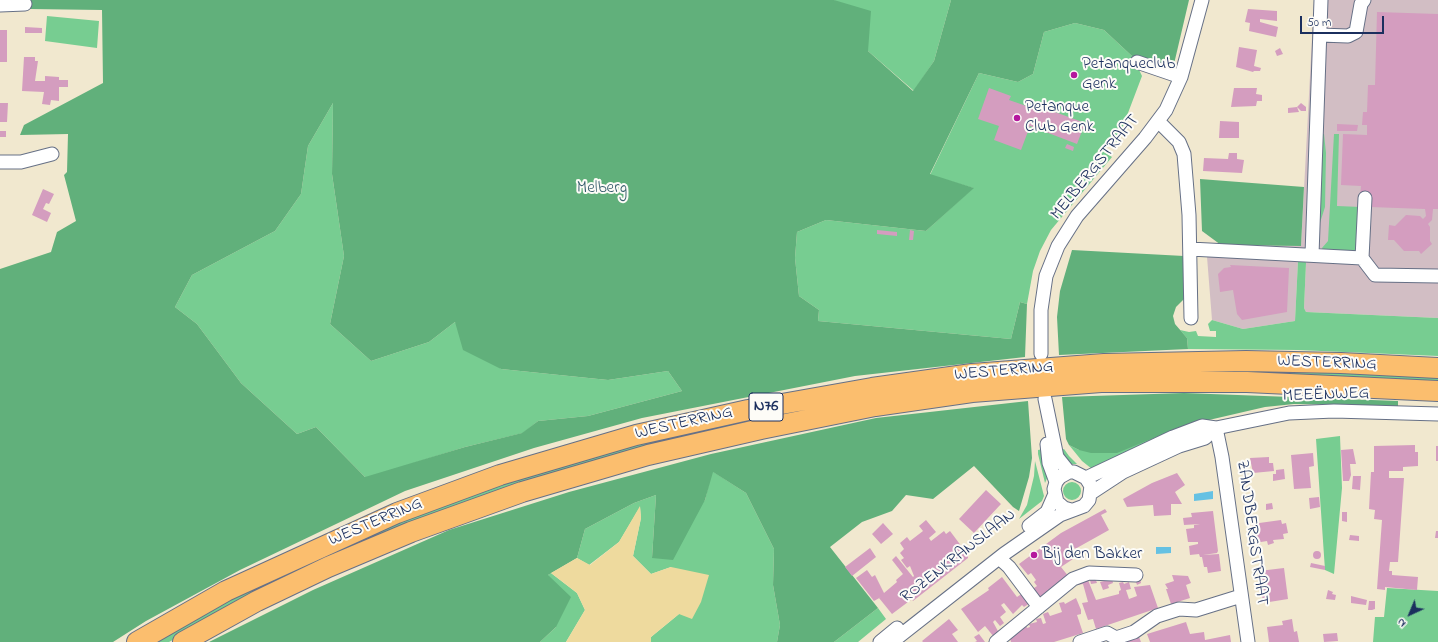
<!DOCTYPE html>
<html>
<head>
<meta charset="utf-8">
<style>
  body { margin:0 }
  #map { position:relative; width:1438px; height:642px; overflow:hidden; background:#f1e8cf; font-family:"Indie Flower",sans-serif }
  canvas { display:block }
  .north { position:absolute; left:1390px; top:594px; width:40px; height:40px; -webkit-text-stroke:3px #fdfcf7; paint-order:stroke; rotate:224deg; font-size:11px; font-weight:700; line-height:16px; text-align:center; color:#1b2f5e }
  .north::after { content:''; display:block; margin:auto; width:14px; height:18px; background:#1b2f5e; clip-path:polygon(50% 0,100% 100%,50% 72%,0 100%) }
  .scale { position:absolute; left:1300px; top:16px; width:84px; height:18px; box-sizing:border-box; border:2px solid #1b2f5e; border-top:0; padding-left:5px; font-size:12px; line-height:14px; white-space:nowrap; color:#1b2f5e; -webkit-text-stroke:3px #fdfcf7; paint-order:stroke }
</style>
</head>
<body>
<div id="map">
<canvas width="1438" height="642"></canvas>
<div class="north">N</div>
<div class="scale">50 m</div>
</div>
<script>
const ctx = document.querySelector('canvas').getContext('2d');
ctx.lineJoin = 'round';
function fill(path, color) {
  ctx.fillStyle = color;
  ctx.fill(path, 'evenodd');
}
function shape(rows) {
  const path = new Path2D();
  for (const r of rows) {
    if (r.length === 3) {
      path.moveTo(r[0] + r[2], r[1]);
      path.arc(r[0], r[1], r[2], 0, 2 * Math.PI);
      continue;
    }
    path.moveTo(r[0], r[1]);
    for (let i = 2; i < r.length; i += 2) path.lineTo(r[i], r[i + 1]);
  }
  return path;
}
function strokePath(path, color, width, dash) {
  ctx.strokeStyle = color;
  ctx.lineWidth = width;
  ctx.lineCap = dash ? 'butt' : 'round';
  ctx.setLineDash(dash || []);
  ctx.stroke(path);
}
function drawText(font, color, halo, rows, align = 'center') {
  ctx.font = font + ' "Indie Flower",sans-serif';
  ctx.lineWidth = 4;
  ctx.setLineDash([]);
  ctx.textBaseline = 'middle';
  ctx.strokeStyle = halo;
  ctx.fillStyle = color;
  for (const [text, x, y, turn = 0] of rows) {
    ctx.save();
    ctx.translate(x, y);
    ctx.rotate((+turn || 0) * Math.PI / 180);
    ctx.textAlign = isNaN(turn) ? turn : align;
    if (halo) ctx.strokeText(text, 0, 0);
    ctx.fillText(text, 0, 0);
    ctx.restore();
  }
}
const industrial = shape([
  [1314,0,1438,0,1438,318,1306,312,1304,308,1306,263,1298,261,1295,321,1243,329,1212,320,1206,244,1301,246]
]);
const green = shape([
  [834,0,951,0,934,61,914,91,868,51],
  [47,16,99,21,97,48,45,41],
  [1075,23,1104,30,1133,57,1142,76,1117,142,1109,140,1106,146,1104,152,1112,157,1051,230,1040,251,1033,271,1027,304,1020,302,1011,339,818,321,819,310,799,296,795,258,797,232,826,220,926,231,973,188,930,175,979,73,1018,82,1033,74,1044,32],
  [333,103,332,174,344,256,330,324,371,361,429,342,455,322,501,369,608,380,668,371,682,391,588,416,538,421,523,433,465,447,366,478,316,427,297,434,241,383,197,324,175,307,192,275,275,231,301,194,308,146],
  [1321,134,1324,134,1326,153,1325,207,1319,226],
  [1334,134,1339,134,1337,206,1361,207,1358,251,1323,250,1322,248,1328,241],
  [1298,261,1305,261,1306,263,1304,308,1306,312,1438,318,1438,356,1298,350,1188,349,1187,338,1180,330,1189,332,1196,331,1198,336,1216,337,1216,331,1210,331,1208,324,1212,320,1243,329,1295,321],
  [1257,368,1438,376,1438,382,1061,374],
  [905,390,692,438,239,603,169,642,152,642,227,600,293,567,453,499,640,441],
  [1183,426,1092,469,1082,461,1069,445,1079,450],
  [1340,436,1342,488,1334,574,1325,570,1316,439],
  [1043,449,1048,476,1045,483,1038,454,1038,450],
  [1064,449,1069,456,1077,464,1067,464,1058,451],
  [1035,461,1044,496,1042,501,1019,519,1027,505,1034,476],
  [712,471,746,493,774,549,773,585,780,625,777,642,651,642,651,637,679,614,671,567,651,574,633,556,641,518,640,507,619,542,589,565,577,558,585,529,634,503,656,495,652,558,705,500],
  [1072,491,9],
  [551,573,577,593,585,610,566,642,540,642,556,627,548,575],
  [1387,588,1438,591,1438,642,1373,642,1375,617,1384,617],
  [878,608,886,619,858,642,834,642]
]);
const forest = shape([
  [29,0,834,0,871,11,868,51,913,91,934,61,951,0,1189,0,1174,64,1169,66,1133,57,1104,30,1075,23,1044,32,1033,74,1018,82,979,73,930,174,974,188,926,231,826,220,797,232,795,258,799,296,819,310,818,321,1011,339,1020,302,1027,304,1025,357,855,376,642,418,534,448,405,491,240,570,146,621,113,642,0,642,0,269,51,252,57,232,76,221,64,175,67,172,68,134,20,135,24,125,103,83,102,10,30,9],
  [333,103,332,174,344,256,330,324,371,361,429,342,455,322,463,350,501,369,608,380,668,371,682,391,588,416,538,421,522,433,465,447,365,477,316,427,297,434,241,383,197,324,175,307,192,275,275,231,301,194,308,146],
  [1200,179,1304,187,1301,246,1221,245,1202,231],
  [1072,250,1184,256,1184,299,1176,307,1173,316,1175,324,1187,338,1188,349,1059,355,1057,317,1060,291],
  [1184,393,1398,401,1398,406,1294,404,1265,407,1183,426,1117,453,1091,453,1079,450,1069,445,1066,439,1062,397],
  [1028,401,1032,458,1029,477,1019,511,1013,507,974,466,933,499,906,495,892,511,862,522,830,547,878,608,834,642,777,642,780,625,773,585,774,549,746,493,713,472,705,500,673,560,652,558,656,495,634,503,585,529,577,558,548,575,571,597,556,627,540,642,209,642,313,590,449,530,569,492,711,454,876,418]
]);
const sand = shape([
  [640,506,641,518,633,556,651,574,671,567,709,575,701,602,692,619,679,614,651,637,651,642,566,642,585,610,577,593,551,573,577,558,590,565,619,542]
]);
const water = shape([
  [1213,491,1213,499,1194,501,1194,494],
  [1156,547,1171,547,1171,553,1156,554]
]);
const building = shape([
  [1248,9,1277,11,1277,21,1260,19,1260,22,1278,27,1276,37,1249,31,1250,23,1245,22],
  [1377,12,1438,14,1438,209,1433,209,1432,220,1428,224,1430,227,1430,241,1432,244,1421,254,1419,251,1404,251,1394,240,1388,240,1389,225,1395,226,1406,215,1420,216,1423,219,1426,216,1425,209,1370,207,1360,196,1361,186,1341,185,1343,134,1367,135,1367,125,1362,125,1363,112,1367,112,1368,85,1375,85],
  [25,27,42,28,42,33,25,33],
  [0,30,7,30,7,62,0,62],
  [1239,47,1257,50,1254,66,1261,68,1260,71,1254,71,1253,72,1236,67],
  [1280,48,1283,54,1277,56,1275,51],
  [24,57,35,57,35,61,38,61,35,81,45,81,45,76,59,77,59,80,68,80,68,87,59,87,59,101,51,100,50,105,42,104,44,92,22,91],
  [989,88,1011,96,1009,100,1035,109,1036,105,1085,123,1077,144,1030,126,1021,150,994,140,999,126,978,119],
  [1234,88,1257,88,1256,94,1262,95,1262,101,1257,101,1256,106,1231,107],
  [0,103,8,103,7,122,0,122],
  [1301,103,1306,107,1306,111,1301,111,1297,107],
  [1297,107,1299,112,1288,113,1288,108],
  [1220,121,1239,122,1239,138,1219,138],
  [1337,124,1358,125,1357,131,1337,131],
  [0,131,6,131,6,137,0,137],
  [1067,144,1074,147,1073,151,1065,148],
  [1229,153,1237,153,1237,159,1244,160,1242,173,1203,171,1204,158,1228,159],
  [43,189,54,194,49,204,46,203,43,209,51,213,47,222,32,215],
  [877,230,897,232,897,236,877,234],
  [910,230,914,231,913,240,909,240],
  [1230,265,1289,268,1287,312,1242,320,1237,314,1233,290,1220,292,1218,274,1224,268,1231,267],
  [1415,445,1415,452,1418,452,1418,466,1403,467,1403,471,1389,471,1389,478,1404,478,1398,562,1390,562,1389,571,1392,571,1392,575,1418,577,1417,590,1385,587,1385,590,1377,589,1382,520,1374,519,1375,510,1369,509,1371,472,1374,472,1374,446],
  [1436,446,1438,446,1438,461,1436,461],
  [1353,449,1356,464,1350,464,1351,475,1349,481,1343,481,1341,450],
  [1313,453,1314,466,1309,467,1311,488,1294,489,1291,455],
  [1269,457,1269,463,1273,463,1274,471,1253,473,1250,458],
  [1284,469,1285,479,1273,481,1273,474,1276,474,1276,470],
  [1177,473,1185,485,1175,492,1182,504,1171,504,1171,515,1154,516,1153,505,1127,507,1123,499,1152,483],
  [1353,476,1361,476,1360,490,1352,489],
  [986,490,1001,504,974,533,959,519],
  [1319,497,1320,507,1310,509,1309,498],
  [1272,503,1273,509,1266,510,1266,504],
  [1105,509,1107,512,1101,515,1109,530,1075,549,1074,547,1067,551,1073,559,1061,567,1069,577,1039,601,1031,590,1037,586,1034,582,1036,580,1031,573,1028,575,1019,564,1061,533],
  [1213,511,1218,551,1217,553,1203,555,1219,554,1221,571,1208,573,1207,567,1204,567,1202,557,1200,557,1199,554,1190,555,1189,546,1198,544,1198,542,1188,542,1186,529,1194,528,1194,525,1200,524,1184,525,1183,518,1192,517,1191,513],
  [1342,512,1347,512,1347,522,1342,521],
  [926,520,936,532,929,538,931,541,944,531,946,534,950,531,968,555,968,558,913,601,912,599,892,614,879,598,881,597,874,601,856,578,867,570,872,577,875,575,884,593,897,582,896,580,903,574,892,560,896,556,913,577,914,576,910,566,907,568,901,560,904,558,900,553,904,549,900,543,907,537,910,541,923,531,919,526],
  [1281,520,1282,524,1286,523,1288,533,1283,534,1284,539,1273,540,1274,543,1268,545,1267,541,1255,543,1252,524],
  [883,523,893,534,881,544,872,534],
  [1436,531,1438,531,1438,538,1435,538],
  [1350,535,1359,536,1359,541,1349,540],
  [870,548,876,557,852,576,845,567],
  [1317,555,4],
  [1311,563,1325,566,1325,570,1310,567],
  [1284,568,1288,599,1263,603,1259,571],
  [1172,575,1188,576,1191,583,1186,585,1190,598,1171,604,1166,589,1168,589,1165,584,1174,581],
  [1002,577,1017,597,1023,593,1030,603,1024,607,1022,605,1013,614,1004,603,1001,605,1006,612,1000,617,1004,623,1000,626,995,620,993,622,999,633,994,637,985,626,978,632,961,609,989,590,988,588],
  [1095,578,1097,583,1091,584,1090,580],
  [1140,578,1141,583,1137,585,1135,579],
  [1112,579,1113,583,1108,585,1109,588,1103,590,1100,582],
  [1088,580,1096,600,1119,594,1119,591,1121,590,1119,583,1123,582,1124,584,1129,582,1131,589,1126,590,1129,599,1137,596,1134,587,1150,585,1158,608,1096,629,1093,619,1088,620,1082,603,1088,602,1083,584,1077,585,1076,581],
  [1328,590,1333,592,1332,594,1336,595,1335,600,1326,599],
  [1351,596,1367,600,1366,605,1351,603],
  [1076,598,1081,610,1081,614,1077,615,1083,633,1054,642,1011,642,1009,635,1025,623,1027,628,1030,627,1029,624,1037,622,1036,619,1041,618,1043,624,1046,623,1043,614,1048,612,1050,616,1062,612,1059,603,1064,602,1065,604],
  [1369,601,1375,601,1375,609,1372,610,1368,610],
  [949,619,958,630,952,634,958,642,923,642,922,641],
  [1292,619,1294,632,1297,631,1299,642,1269,642,1267,627,1283,625,1282,621],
  [1186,622,1190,634,1204,632,1205,640,1230,635,1231,642,1150,642,1147,634],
  [1337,633,1338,641,1324,642,1323,634],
  [979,634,985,642,975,642,977,641,974,637],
  [1139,637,1141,642,1124,642]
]);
const minor = shape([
  [0,5,25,4],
  [1320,35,1348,36,1356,32,1361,4,1364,0],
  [1137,62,1181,77],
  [1158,121,1179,142,1184,154,1189,215,1191,318],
  [0,162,21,162,52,154],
  [1190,249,1362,258,1375,275,1438,276],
  [1312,255,1321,0],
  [1362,258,1365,198],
  [1041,354,1041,310,1046,276,1058,246,1077,216,1145,138,1166,110,1181,77,1202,0],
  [1045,399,1057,457,1069,472],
  [1216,428,1222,457,1248,642],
  [1047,444,1049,463,1056,482],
  [1086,478,1173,437,1202,426,1216,428,1289,413,1334,411,1438,414],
  [1091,493,1123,472,1179,446,1205,438,1216,428],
  [1029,526,1047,512,1054,496],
  [999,558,1009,567,1039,607],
  [880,642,897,628],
  [892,642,1004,554,1060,515,1084,506,1089,500,1091,486,1086,478,1074,472,1069,472,1060,477,1056,482,1054,489,1057,502,1064,508,1071,510],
  [996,642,1073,579,1089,573,1136,575],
  [1080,642,1107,633,1116,638,1134,632,1157,616,1179,609,1196,610,1241,596]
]);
const highway = shape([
  [137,642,226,591,397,513,500,475,636,435,748,410,872,388,972,374,1104,364,1246,361,1341,363,1438,368],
  [183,642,257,601,328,567,411,532,522,492,648,455,761,429,875,406,972,392,1101,382,1247,382,1438,391]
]);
const markers = [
  [1074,75,4,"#b5179e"],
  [1017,118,4,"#b5179e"],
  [1034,555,4,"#b5179e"]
];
const shields = [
  [766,407,34]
];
const shieldNames = [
  ["N76",766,407]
];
const poiNames = [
  ["Petanqueclub",1082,65],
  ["Genk",1082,85],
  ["Petanque",1025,108],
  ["Club Genk",1025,128],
  ["Bij den Bakker",1042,555]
];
const streetNames = [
  ["MELBERGSTRAAT",1096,168,-51],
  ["WESTERRING",1327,364,2],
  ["WESTERRING",1004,372,-5],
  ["MEEËNWEG",1326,396,-2],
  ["WESTERRING",684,424,-13],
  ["WESTERRING",376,523,-23],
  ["ZANDBERGSTRAAT",1251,533,82],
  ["ROZENKRANSLAAN",959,557,-38]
];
const parkNames = [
  ["Melberg",602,189]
];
fill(industrial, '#d2bec4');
fill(green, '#77cd91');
fill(forest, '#61b07b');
fill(sand, '#eeda9e');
fill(water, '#65c1e3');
fill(building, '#d49dbf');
strokePath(minor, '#667086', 15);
strokePath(highway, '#667086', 22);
strokePath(minor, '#fff', 13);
strokePath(highway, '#fbbe6e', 20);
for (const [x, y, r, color] of markers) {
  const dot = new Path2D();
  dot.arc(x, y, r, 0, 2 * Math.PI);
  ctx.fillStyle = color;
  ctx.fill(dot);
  strokePath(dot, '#fdfcf7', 1.5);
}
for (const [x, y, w] of shields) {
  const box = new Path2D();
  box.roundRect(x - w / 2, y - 14, w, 28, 3);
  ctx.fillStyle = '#fdfcf7';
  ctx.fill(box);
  strokePath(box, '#1b2f5e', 1);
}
drawText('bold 16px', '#1b2f5e', null, shieldNames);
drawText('17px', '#1b2f5e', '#fdfcf7', poiNames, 'left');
drawText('17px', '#1b2f5e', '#fdfcf7', streetNames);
drawText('17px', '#375e6d', '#fdfcf7', parkNames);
</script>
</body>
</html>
